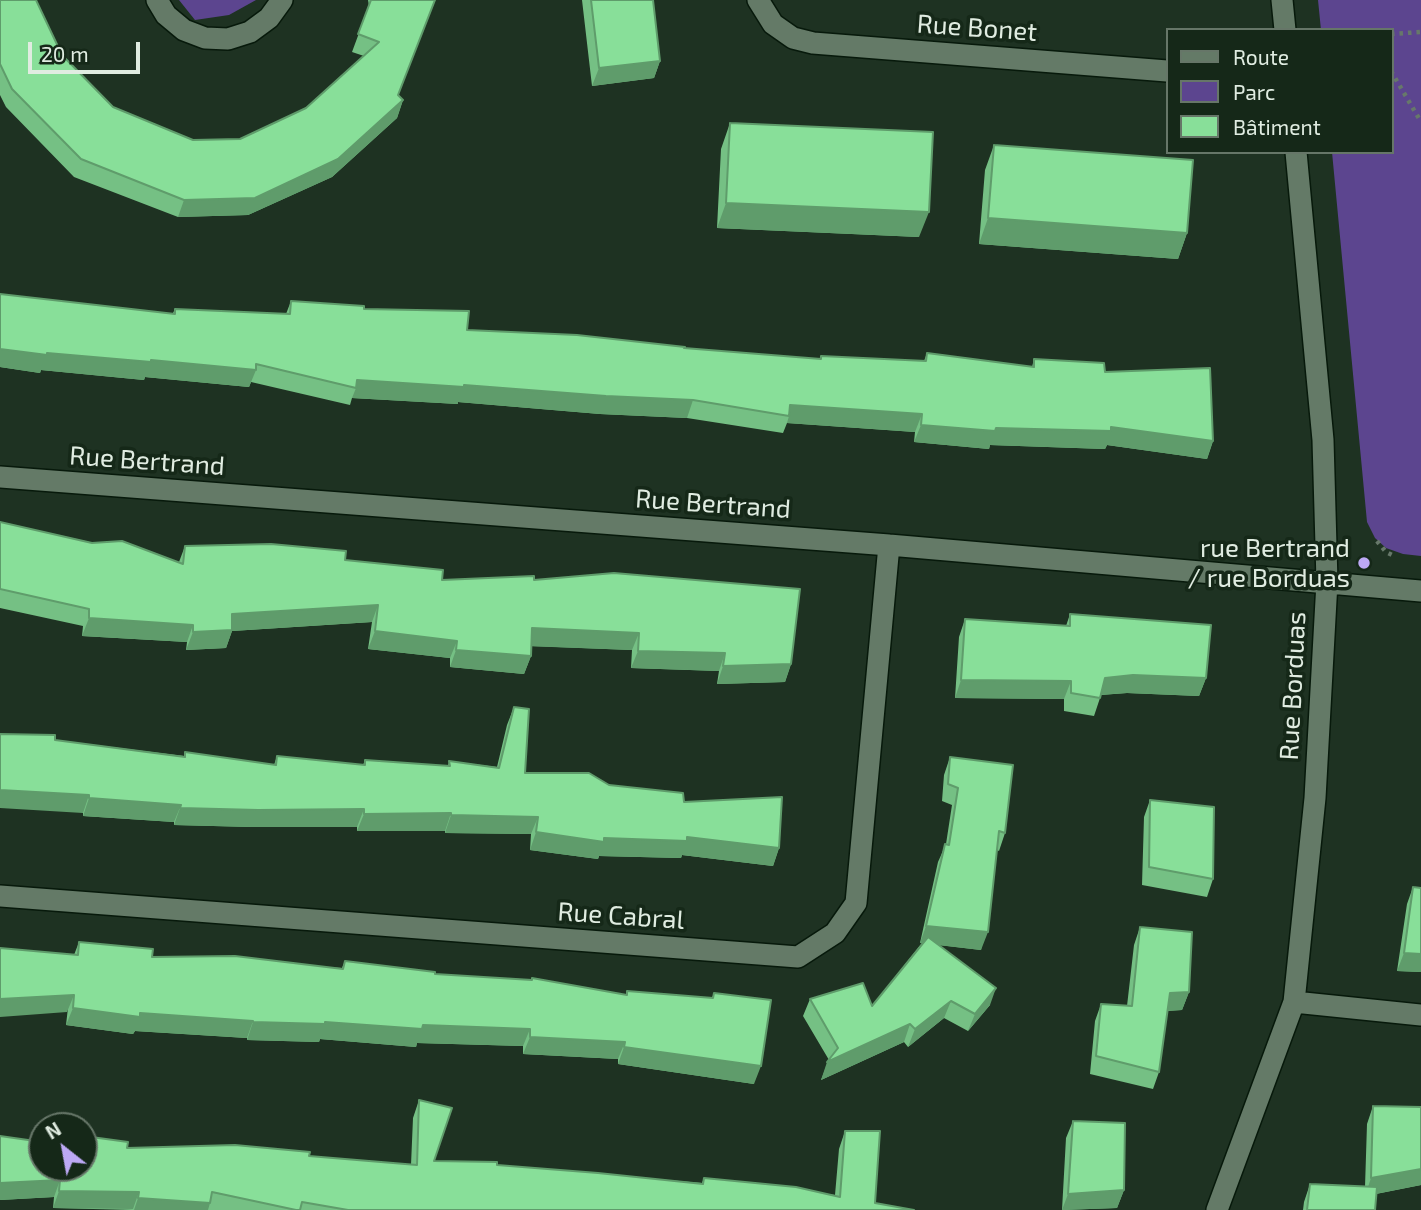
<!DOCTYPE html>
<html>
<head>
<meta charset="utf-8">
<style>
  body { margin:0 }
  #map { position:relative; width:1421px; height:1210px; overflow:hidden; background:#1e3222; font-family:"Exo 2",sans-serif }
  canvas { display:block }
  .legend { position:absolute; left:1166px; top:28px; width:228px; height:126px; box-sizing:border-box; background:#152818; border:2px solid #667668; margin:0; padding:9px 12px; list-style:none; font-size:21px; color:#e0ece1 }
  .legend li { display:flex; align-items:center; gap:14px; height:35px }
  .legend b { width:35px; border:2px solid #667668 }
  .north { position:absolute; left:28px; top:1112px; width:70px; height:70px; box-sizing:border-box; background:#152818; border:2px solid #667668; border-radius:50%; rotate:329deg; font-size:19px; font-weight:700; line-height:28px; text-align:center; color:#e0ece1 }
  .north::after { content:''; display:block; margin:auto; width:24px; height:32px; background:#bda9f5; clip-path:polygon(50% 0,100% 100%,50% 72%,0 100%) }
  .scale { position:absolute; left:28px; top:42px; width:112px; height:32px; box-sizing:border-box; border:4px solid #e0ece1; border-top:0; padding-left:9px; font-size:21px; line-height:24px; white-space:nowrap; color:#e0ece1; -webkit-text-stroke:5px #152818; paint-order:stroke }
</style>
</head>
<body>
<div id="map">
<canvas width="1421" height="1210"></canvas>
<ul class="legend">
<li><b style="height:9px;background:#647a67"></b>Route</li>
<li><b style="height:19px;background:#5c458f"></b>Parc</li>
<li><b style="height:19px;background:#88df99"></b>Bâtiment</li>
</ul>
<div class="north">N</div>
<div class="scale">20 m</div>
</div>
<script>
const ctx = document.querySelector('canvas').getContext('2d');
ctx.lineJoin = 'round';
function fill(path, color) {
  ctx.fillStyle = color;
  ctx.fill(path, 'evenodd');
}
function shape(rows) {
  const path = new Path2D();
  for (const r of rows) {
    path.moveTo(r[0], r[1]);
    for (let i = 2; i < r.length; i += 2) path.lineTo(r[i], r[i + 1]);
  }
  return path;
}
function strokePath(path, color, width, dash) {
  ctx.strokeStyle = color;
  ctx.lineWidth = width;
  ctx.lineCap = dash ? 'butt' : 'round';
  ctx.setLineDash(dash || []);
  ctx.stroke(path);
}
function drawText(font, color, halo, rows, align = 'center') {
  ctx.font = font + ' "Exo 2",sans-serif';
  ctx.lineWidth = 7;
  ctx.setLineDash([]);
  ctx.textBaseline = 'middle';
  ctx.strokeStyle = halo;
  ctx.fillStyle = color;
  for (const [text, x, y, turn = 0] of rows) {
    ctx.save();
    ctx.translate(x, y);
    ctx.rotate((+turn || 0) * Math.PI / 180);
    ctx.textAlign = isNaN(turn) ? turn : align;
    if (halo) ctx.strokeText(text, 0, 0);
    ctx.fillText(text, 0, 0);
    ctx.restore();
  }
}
const green = shape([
  [179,0,256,0,229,15,195,20],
  [1318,0,1421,0,1421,556,1403,554,1386,548,1375,538,1367,522,1332,152,1391,152,1391,30,1321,30]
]);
const path = shape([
  [1391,34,1421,32],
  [1391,71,1421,122],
  [1377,541,1386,552,1396,557]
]);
const minor = shape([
  [157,0,166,15,184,30,205,38,228,39,250,32,269,18,282,0],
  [758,0,773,24,793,38,813,43,1167,71],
  [1282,0,1285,30],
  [0,477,889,545,1421,591],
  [0,896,798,957,835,933,856,903,889,545],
  [1294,1002,1421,1015],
  [1217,1210,1294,1002,1315,798,1327,582,1323,440,1296,152]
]);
const wall = shape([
  [0,0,62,55,113,107,193,140,240,139,306,108,364,56,352,52,369,6,368,0,435,0,398,95,403,100,397,118,332,177,248,215,178,217,74,177,6,107,0,95],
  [582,0,653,0,660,61,654,78,592,86],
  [730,123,919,237,717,228,721,149],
  [994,145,1187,233,1178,259,979,244,985,170],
  [291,301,364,309,467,330,819,359,821,356,924,361,927,353,1032,367,1034,359,1105,372,1213,441,1207,459,1107,445,1105,449,990,445,989,449,914,442,915,432,787,423,783,433,687,418,600,414,458,402,458,404,352,398,350,405,251,382,249,387,145,377,144,380,41,370,40,373,0,367,173,313,175,309,286,314],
  [0,522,179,562,185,546,345,560,442,580,534,580,791,664,785,682,717,684,719,671,631,668,632,650,531,646,531,656,524,674,450,667,450,658,368,649,372,622,232,631,226,648,186,650,187,642,82,636,83,626,0,608],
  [1070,614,1206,678,1199,696,1127,693,1101,695,1094,716,1064,711,1064,699,955,698,959,637,965,619,1066,626],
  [514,707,525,773,609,785,684,802,779,848,773,866,682,855,681,858,599,856,598,859,530,850,531,834,445,833,445,831,357,831,357,827,252,827,174,825,174,822,83,816,83,813,55,740,184,756,185,752,274,765,277,756,363,765,365,760,448,766,449,761,497,767,507,725],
  [950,757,1005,833,999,851,997,850,981,950,939,945,990,1005,968,1031,944,1018,908,1047,904,1042,821,1080,829,1060,803,1016,810,999,872,1006,922,943,920,943,938,862,946,844,952,805,942,801,944,775],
  [1150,800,1213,879,1207,897,1142,885,1144,817],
  [1413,887,1421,972,1397,971,1407,904],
  [1140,927,1189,992,1182,1010,1167,1011,1159,1072,1153,1089,1090,1074,1095,1021,1101,1004,1127,1006,1134,945],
  [79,942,152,957,342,968,345,961,435,974,531,980,532,978,626,995,627,991,712,998,714,993,754,1084,618,1064,618,1059,523,1054,523,1046,417,1043,416,1047,320,1039,319,1042,247,1040,247,1038,135,1031,133,1034,66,1025,74,955],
  [419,1100,434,1161,497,1165,702,1183,704,1178,835,1195,839,1149,845,1131,875,1203,914,1210,133,1210,53,1208,54,1197,0,1200,0,1136,42,1168,127,1148,309,1156,411,1165,413,1118],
  [1373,1106,1421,1185,1376,1194,1375,1210,1303,1210,1304,1202,1310,1184,1365,1187,1367,1124],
  [1073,1121,1124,1190,1117,1208,1062,1210,1066,1138]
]);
const shadedWall = shape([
  [660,61,654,78,592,86,599,68],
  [403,100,397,118,332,177,248,215,178,217,184,200,393,109],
  [726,203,929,212,919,237,717,228],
  [988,218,1187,233,1178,259,979,244],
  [0,349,151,360,256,370,249,387,145,377,144,380,41,370,40,373,0,367],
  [357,380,464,385,693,400,687,418,600,414,458,402,458,404,352,398,356,388],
  [790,405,922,414,915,432,787,423,789,416],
  [921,425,996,428,1111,427,1213,441,1207,459,1107,445,1105,449,990,445,989,449,914,442],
  [378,605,372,622,232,631,226,648,186,650,193,632,232,614],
  [89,618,193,625,187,642,82,636],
  [532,628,639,633,632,650,525,646],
  [375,631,457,641,450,658,368,649],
  [456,650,531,656,524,674,450,667],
  [638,651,725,653,719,671,631,668],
  [791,664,785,682,717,684,723,666],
  [1133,675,1206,678,1199,696,1127,693,1099,695,1105,678],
  [961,680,1071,681,1064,699,955,698],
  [0,790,89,795,83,813,0,808],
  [89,798,181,805,174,822,83,816],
  [180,808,364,809,357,827,252,827,174,825],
  [451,813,445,831,357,831,364,814],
  [451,815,538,817,531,834,445,833],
  [536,832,604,838,687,837,779,848,773,866,682,855,681,858,599,856,598,859,530,850],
  [926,926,988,932,981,950,920,943],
  [1404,953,1421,954,1421,972,1397,971],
  [996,988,990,1005,968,1031,975,1014],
  [1189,992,1182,1010,1163,1011,1170,993],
  [74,995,67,1012,0,1017,0,999],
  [951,1001,944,1018,908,1047,915,1029],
  [73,1008,140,1013,253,1021,247,1038,135,1031,133,1034,66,1025],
  [253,1022,325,1022,530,1029,523,1046,417,1043,416,1047,320,1039,319,1042,247,1040],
  [910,1024,904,1042,821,1080,827,1062],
  [530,1037,625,1042,618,1059,523,1054],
  [624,1047,761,1066,754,1084,618,1064],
  [1421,1169,1421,1185,1365,1196,1371,1178],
  [60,1180,54,1197,0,1200,0,1183],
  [1124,1190,1117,1208,1062,1210,1068,1194],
  [59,1191,139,1192,133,1209,53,1208],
  [138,1198,210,1203,208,1210,134,1210]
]);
const building = shape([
  [0,0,36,0,62,55,113,107,193,140,240,139,306,108,379,42,358,34,371,0,435,0,398,95,403,100,338,159,255,198,184,200,81,159,12,89,0,64,0,0],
  [591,0,653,0,660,61,599,68,591,0],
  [730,123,933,132,929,212,726,203,730,123],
  [994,145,1193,160,1187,233,988,218,994,145],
  [0,294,175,314,175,309,290,314,291,301,364,306,364,309,469,311,467,330,577,335,685,347,684,348,821,359,821,356,926,361,927,353,1034,367,1034,359,1104,363,1105,372,1210,368,1213,441,1111,427,1111,431,996,428,995,431,921,425,922,414,790,405,789,416,693,400,606,396,464,385,464,387,357,380,356,388,256,364,256,370,151,360,151,362,47,353,47,355,0,349,0,294],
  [0,522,92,543,122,541,183,564,185,546,271,544,346,551,345,560,443,570,442,580,534,576,534,580,614,573,800,589,791,664,723,666,725,653,638,651,639,633,532,628,531,656,456,650,457,641,375,631,378,605,232,614,232,630,193,632,193,625,89,618,89,609,0,589,0,522],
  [1070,614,1211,625,1206,678,1133,675,1105,678,1100,698,1071,693,1071,681,961,680,965,619,1070,626,1070,614],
  [514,707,529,709,525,773,589,773,609,785,683,793,684,802,782,797,779,848,687,837,687,841,604,838,604,842,536,832,538,817,451,815,451,813,364,814,364,809,258,810,180,808,181,805,89,798,89,795,0,790,0,734,55,735,55,740,185,757,185,752,276,765,277,756,365,765,365,760,450,766,449,761,499,768,514,707],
  [950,757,1013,765,1005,833,999,831,988,932,926,926,945,844,949,845,958,788,948,784,950,757],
  [1150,800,1214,807,1213,879,1149,867,1150,800],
  [1413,887,1421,888,1421,954,1404,953,1413,887],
  [1140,927,1192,932,1189,992,1170,993,1159,1072,1096,1056,1101,1004,1132,1006,1140,927],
  [928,937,996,988,975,1014,951,1001,915,1029,910,1024,827,1062,838,1048,810,999,863,983,872,1006,928,937],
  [79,942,153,949,152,957,235,956,343,969,345,961,435,972,435,974,532,980,532,978,627,995,627,991,713,998,714,993,771,1000,761,1066,624,1047,625,1042,530,1037,530,1029,423,1025,422,1029,325,1022,325,1024,253,1022,253,1021,140,1013,140,1017,73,1008,74,995,0,999,0,948,78,955,79,942],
  [419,1100,452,1108,434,1161,497,1162,497,1165,598,1173,703,1184,704,1178,796,1187,840,1197,845,1131,880,1131,875,1203,914,1210,348,1210,302,1202,300,1210,296,1210,212,1192,210,1203,138,1198,139,1192,59,1191,60,1180,0,1183,0,1136,42,1142,42,1168,84,1168,84,1136,128,1142,127,1148,235,1145,310,1152,309,1156,417,1165,419,1100],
  [1373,1106,1421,1107,1421,1169,1371,1178,1373,1106],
  [1073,1121,1125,1123,1124,1190,1068,1194,1073,1121],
  [1310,1184,1377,1187,1375,1210,1307,1210,1310,1184]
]);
const markers = [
  [1364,563,7,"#bda9f5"]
];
const streetNames = [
  ["Rue Bonet",977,28,4],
  ["Rue Bertrand",147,461,4],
  ["Rue Bertrand",713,504,4],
  ["Rue Borduas",1293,686,-87],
  ["Rue Cabral",621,916,4]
];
const poiNames = [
  ["rue Bertrand",1350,548],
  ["/ rue Borduas",1350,578]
];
fill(green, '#5c458f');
strokePath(minor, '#07190b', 24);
strokePath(path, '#67786a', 4.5, [3.5, 5]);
strokePath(minor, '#647a67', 21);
fill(wall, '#75c084');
fill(shadedWall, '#5f9c6b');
fill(building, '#88df99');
strokePath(building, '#5f9c6b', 2);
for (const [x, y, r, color] of markers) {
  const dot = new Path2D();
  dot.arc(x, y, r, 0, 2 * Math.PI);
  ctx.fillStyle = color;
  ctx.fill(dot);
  strokePath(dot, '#152818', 2.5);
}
drawText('26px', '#e0ece1', '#152818', streetNames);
drawText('26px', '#e0ece1', '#152818', poiNames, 'right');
</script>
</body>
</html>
